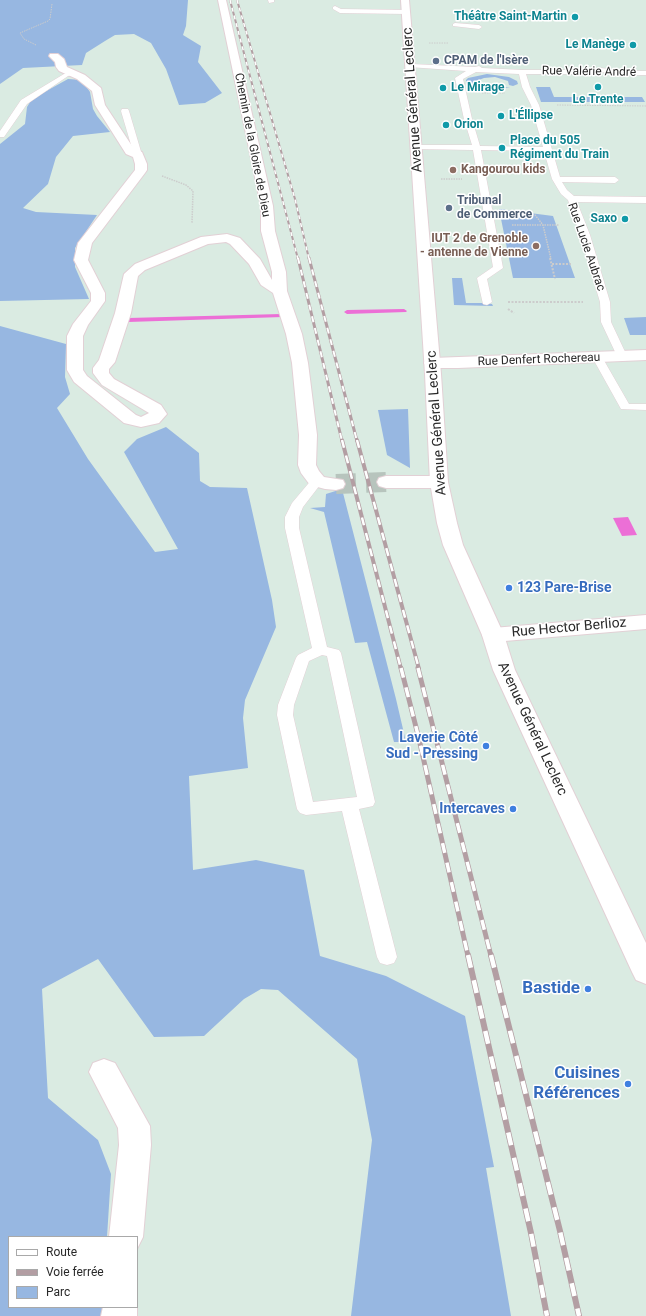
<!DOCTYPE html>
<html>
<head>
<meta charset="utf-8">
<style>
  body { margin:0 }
  #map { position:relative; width:646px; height:1316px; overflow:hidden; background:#daebe2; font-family:Roboto,sans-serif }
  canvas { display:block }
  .legend { position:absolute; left:8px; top:1236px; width:130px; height:72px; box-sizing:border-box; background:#fff; border:1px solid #a9a9a9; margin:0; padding:5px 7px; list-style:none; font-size:12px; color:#292929 }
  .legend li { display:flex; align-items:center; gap:8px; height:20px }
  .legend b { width:20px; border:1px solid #a9a9a9 }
</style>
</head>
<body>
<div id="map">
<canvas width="646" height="1316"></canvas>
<ul class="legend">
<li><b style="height:5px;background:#fff"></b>Route</li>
<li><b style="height:5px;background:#b39ea3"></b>Voie ferrée</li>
<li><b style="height:11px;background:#97b7e1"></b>Parc</li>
</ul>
</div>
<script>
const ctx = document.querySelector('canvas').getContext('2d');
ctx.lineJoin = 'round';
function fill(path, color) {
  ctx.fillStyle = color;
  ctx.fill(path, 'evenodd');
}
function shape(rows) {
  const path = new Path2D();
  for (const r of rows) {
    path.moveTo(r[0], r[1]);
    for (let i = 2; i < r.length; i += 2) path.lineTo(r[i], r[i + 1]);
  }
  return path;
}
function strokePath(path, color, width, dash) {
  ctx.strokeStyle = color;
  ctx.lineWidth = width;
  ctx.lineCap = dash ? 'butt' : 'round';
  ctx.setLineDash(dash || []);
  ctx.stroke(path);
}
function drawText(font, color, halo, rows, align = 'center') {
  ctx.font = font + ' Roboto,sans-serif';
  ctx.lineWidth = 3;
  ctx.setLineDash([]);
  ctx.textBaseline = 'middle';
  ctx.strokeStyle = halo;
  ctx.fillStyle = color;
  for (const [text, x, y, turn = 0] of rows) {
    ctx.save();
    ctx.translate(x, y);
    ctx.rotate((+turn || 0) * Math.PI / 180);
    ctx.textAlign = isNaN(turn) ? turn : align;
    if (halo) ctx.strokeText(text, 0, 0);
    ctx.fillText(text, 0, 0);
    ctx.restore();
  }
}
const green = shape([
  [0,0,188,0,186,26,183,35,201,46,198,62,222,93,205,103,179,105,166,69,151,43,134,34,115,35,105,41,86,53,82,65,23,68,0,84],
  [487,74,509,77,517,81,518,84,513,86,509,85,508,81,495,77,484,78,476,81,476,83,485,87,510,87,494,90,472,87,466,83,466,80,468,78],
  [68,79,82,80,90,92,93,109,97,116,110,132,73,136,56,157,48,184,23,208,36,212,97,215,75,248,75,267,89,299,0,301,0,144,25,124,27,107,32,99],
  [536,87,550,87,554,97,642,97,645,102,541,102],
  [499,209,553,216,575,278,513,278],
  [452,278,462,278,466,303,483,303,492,304,493,306,454,305],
  [646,317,646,335,630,335,624,318],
  [0,326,66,344,65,377,70,394,57,408,88,459,155,552,178,549,124,452,137,439,166,427,199,453,200,481,210,487,247,488,272,600,276,627,245,700,243,718,248,768,189,776,193,870,256,860,304,870,320,956,386,976,465,1016,494,1167,486,1168,511,1316,351,1316,372,1140,357,1059,278,990,261,989,244,999,204,1036,154,1037,98,959,42,989,48,1098,98,1140,111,1174,107,1237,9,1237,9,1307,102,1307,102,1316,0,1316],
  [408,409,410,468,387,455,378,410],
  [342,489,396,699,406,742,394,742,367,642,355,643,324,512,310,508,325,507,326,494]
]);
const water = shape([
  [628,517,637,535,622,536,613,518]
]);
const stream = shape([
  [404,309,407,311,406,312,347,314,344,312,347,310,404,309],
  [281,314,283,315,283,317,128,322,125,320,128,318,281,314]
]);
const minorTunnel = shape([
  [336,484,386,482]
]);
const pathFar2 = shape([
  [429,43,448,43],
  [36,45,24,39,20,33,48,21,50,19,52,4],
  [482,93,505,93],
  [557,105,646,106]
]);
const pathFar1 = shape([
  [162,176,186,185,193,191,192,223],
  [441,179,462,179],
  [510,211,535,215,543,225,551,259],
  [512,225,559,225]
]);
const path = shape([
  [550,258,555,279],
  [552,264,571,264],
  [508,302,583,302],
  [508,309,514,313]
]);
const service = shape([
  [268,0,274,0,274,2,269,3,268,0],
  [335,6,341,9,407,10,410,12,407,14,340,13,333,9,333,7,335,6],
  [455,23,479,25,482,27,479,29,453,26,453,24,455,23],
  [411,64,475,67,479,66,482,68,522,70,584,70,601,68,622,71,646,71,646,75,622,75,601,72,584,74,526,74,530,87,539,105,560,177,615,177,619,180,615,183,562,182,567,190,574,196,646,197,646,203,577,202,590,235,610,302,611,322,627,356,626,358,622,359,617,356,601,322,600,302,580,235,568,200,561,194,552,179,544,151,481,150,503,268,487,279,492,302,487,305,483,304,477,278,493,267,473,150,416,149,412,147,416,145,472,145,464,119,455,78,466,71,409,67,408,66,411,64],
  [476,72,519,74,522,87,531,105,543,147,480,146,472,119,463,79,476,72],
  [70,72,72,73,72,75,68,76,27,104,4,137,0,137,0,131,21,100,64,74,70,72],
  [122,109,128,109,129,111,142,155,141,157,135,157,134,155,121,111,122,109],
  [597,354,602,357,629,404,646,404,646,410,621,409,592,357,597,354],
  [317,477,321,478,323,481,303,507,299,517,299,528,327,647,339,650,341,653,375,802,373,806,359,809,397,957,394,963,387,965,380,963,377,957,342,811,306,815,300,813,297,809,277,715,278,705,296,658,298,655,312,648,285,528,285,517,292,503,313,478,317,477],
  [322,655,327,656,357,797,313,802,293,715,294,705,309,661,322,655]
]);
const minor = shape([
  [218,0,226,0,273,206,275,231,286,272,287,291,302,334,308,363,317,435,316,465,319,471,324,477,343,480,345,484,343,488,336,490,325,489,310,485,301,473,298,465,299,435,292,363,286,334,273,293,261,285,249,264,230,244,226,242,208,244,145,270,138,276,131,313,115,362,109,369,109,373,114,379,161,405,167,414,159,423,141,427,124,423,74,382,67,370,67,336,73,324,91,301,91,293,74,260,78,243,135,170,135,164,133,157,126,154,95,105,92,91,77,79,59,71,56,67,55,62,49,56,50,54,58,54,64,59,67,67,85,75,101,88,105,105,134,149,142,152,147,164,147,170,145,173,92,243,88,260,105,293,105,301,88,325,83,336,83,370,87,376,136,415,141,417,149,413,102,385,93,373,93,368,99,360,115,313,124,274,135,264,201,237,227,234,240,238,260,259,272,280,272,272,261,231,261,206,218,0],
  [646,350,646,360,458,368,432,368,426,366,424,363,426,360,432,358,646,350],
  [386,476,439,476,446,478,448,482,446,486,439,488,386,488,379,486,377,482,379,478,386,476],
  [646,615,646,629,493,642,485,640,482,635,485,630,493,628,646,615],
  [104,1059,115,1063,150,1126,151,1145,143,1237,137,1249,137,1237,109,1237,119,1145,118,1128,89,1072,93,1063,104,1059],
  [137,1306,137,1316,101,1316,103,1307,137,1306]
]);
const secondary = shape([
  [401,0,409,0,441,374,448,482,457,523,463,545,504,635,515,670,646,943,646,984,636,980,632,972,493,670,482,635,443,545,437,523,430,482,425,374,401,0]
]);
const railFar4 = shape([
  [230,0,298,259],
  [237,0,295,199,309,259]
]);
const railFar3 = shape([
  [298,258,342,441],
  [309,258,357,441]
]);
const railFar2 = shape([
  [342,440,401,669],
  [357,440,419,669]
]);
const railFar1 = shape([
  [401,668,419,739,468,956],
  [418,668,491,956]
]);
const rail = shape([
  [468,955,531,1233,547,1316],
  [491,955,560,1231,579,1316]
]);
const markers = [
  [575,17,4,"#0f9aa8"],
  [633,45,4,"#0f9aa8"],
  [436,61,4,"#5c6f8a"],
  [598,87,4,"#0f9aa8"],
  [443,88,4,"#0f9aa8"],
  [501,116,4,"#0f9aa8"],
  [446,125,4,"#0f9aa8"],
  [502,148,4,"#0f9aa8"],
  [453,170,4,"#8d6e63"],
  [449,208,4,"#5c6f8a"],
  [625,219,4,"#0f9aa8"],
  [536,246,4,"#8d6e63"],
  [509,588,4,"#3f7fe0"],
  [486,746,4,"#3f7fe0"],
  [513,809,4,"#3f7fe0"],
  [588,989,4,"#3f7fe0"],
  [628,1084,4,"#3f7fe0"]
];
const farCulturenames = [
  ["Théâtre Saint-Martin",567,17,"right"],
  ["Le Manège",625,45,"right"],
  ["Le Mirage",451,88],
  ["Le Trente",598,100,"center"],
  ["L'Éllipse",509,116],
  ["Orion",454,125],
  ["Place du 505",510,141],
  ["Régiment du Train",510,155],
  ["Saxo",617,219,"right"]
];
const farServicenames = [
  ["CPAM de l'Isère",444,61],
  ["Tribunal",457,201],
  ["de Commerce",457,215]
];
const farStreetnames = [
  ["Rue Valérie André",589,72,1],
  ["Chemin de la Gloire de Dieu",252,145,79],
  ["Rue Lucie Aubrac",586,247,71],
  ["Rue Denfert Rochereau",539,360,-2]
];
const farEducationnames = [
  ["Kangourou kids",461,170],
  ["IUT 2 de Grenoble",528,239,"right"],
  ["- antenne de Vienne",528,253,"right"]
];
const streetNames = [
  ["Avenue Général Leclerc",413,100,-94],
  ["Avenue Général Leclerc",437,423,-94],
  ["Rue Hector Berlioz",569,628,-5],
  ["Avenue Général Leclerc",532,729,65]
];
const shopNames = [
  ["123 Pare-Brise",517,588,"left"],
  ["Laverie Côté",478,738],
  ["Sud - Pressing",478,754],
  ["Intercaves",505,809]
];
const nearShopnames = [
  ["Bastide",580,989],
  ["Cuisines",620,1074],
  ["Références",620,1094]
];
fill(green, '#97b7e1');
fill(water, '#ec6fd6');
fill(stream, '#ec6fd6');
strokePath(minorTunnel, '#b7c4bd', 20, [20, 10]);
strokePath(service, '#e2d0d5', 1);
strokePath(minor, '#e2d0d5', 2);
strokePath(secondary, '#e2d0d5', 2);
strokePath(pathFar2, '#ccc', 1, [1.5, 1]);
strokePath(pathFar1, '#ccc', 1.5, [1.5, 1]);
strokePath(path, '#ccc', 2, [2, 1.5]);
fill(service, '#fff');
fill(minor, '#fff');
fill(secondary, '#fff');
strokePath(railFar4, '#b39ea3', 2);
strokePath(railFar3, '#b39ea3', 3);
strokePath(railFar2, '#b39ea3', 4);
strokePath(railFar1, '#b39ea3', 5);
strokePath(rail, '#b39ea3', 6);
strokePath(railFar4, '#fff', 1.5, [4]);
strokePath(railFar3, '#fff', 2, [6]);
strokePath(railFar2, '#fff', 2.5, [8]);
strokePath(railFar1, '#fff', 3.5, [10]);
strokePath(rail, '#fff', 4.5, [13]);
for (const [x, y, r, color] of markers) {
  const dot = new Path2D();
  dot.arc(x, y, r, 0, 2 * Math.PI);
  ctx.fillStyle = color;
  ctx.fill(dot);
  strokePath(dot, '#fff', 1.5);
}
drawText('bold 12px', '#0d838f', '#fff', farCulturenames, 'left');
drawText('bold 12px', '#4e5e75', '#fff', farServicenames, 'left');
drawText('12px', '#292929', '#fff', farStreetnames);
drawText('bold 12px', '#785e54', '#fff', farEducationnames, 'left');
drawText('14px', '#292929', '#fff', streetNames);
drawText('bold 14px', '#366cbe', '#fff', shopNames, 'right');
drawText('bold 17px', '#366cbe', '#fff', nearShopnames, 'right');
</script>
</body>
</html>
